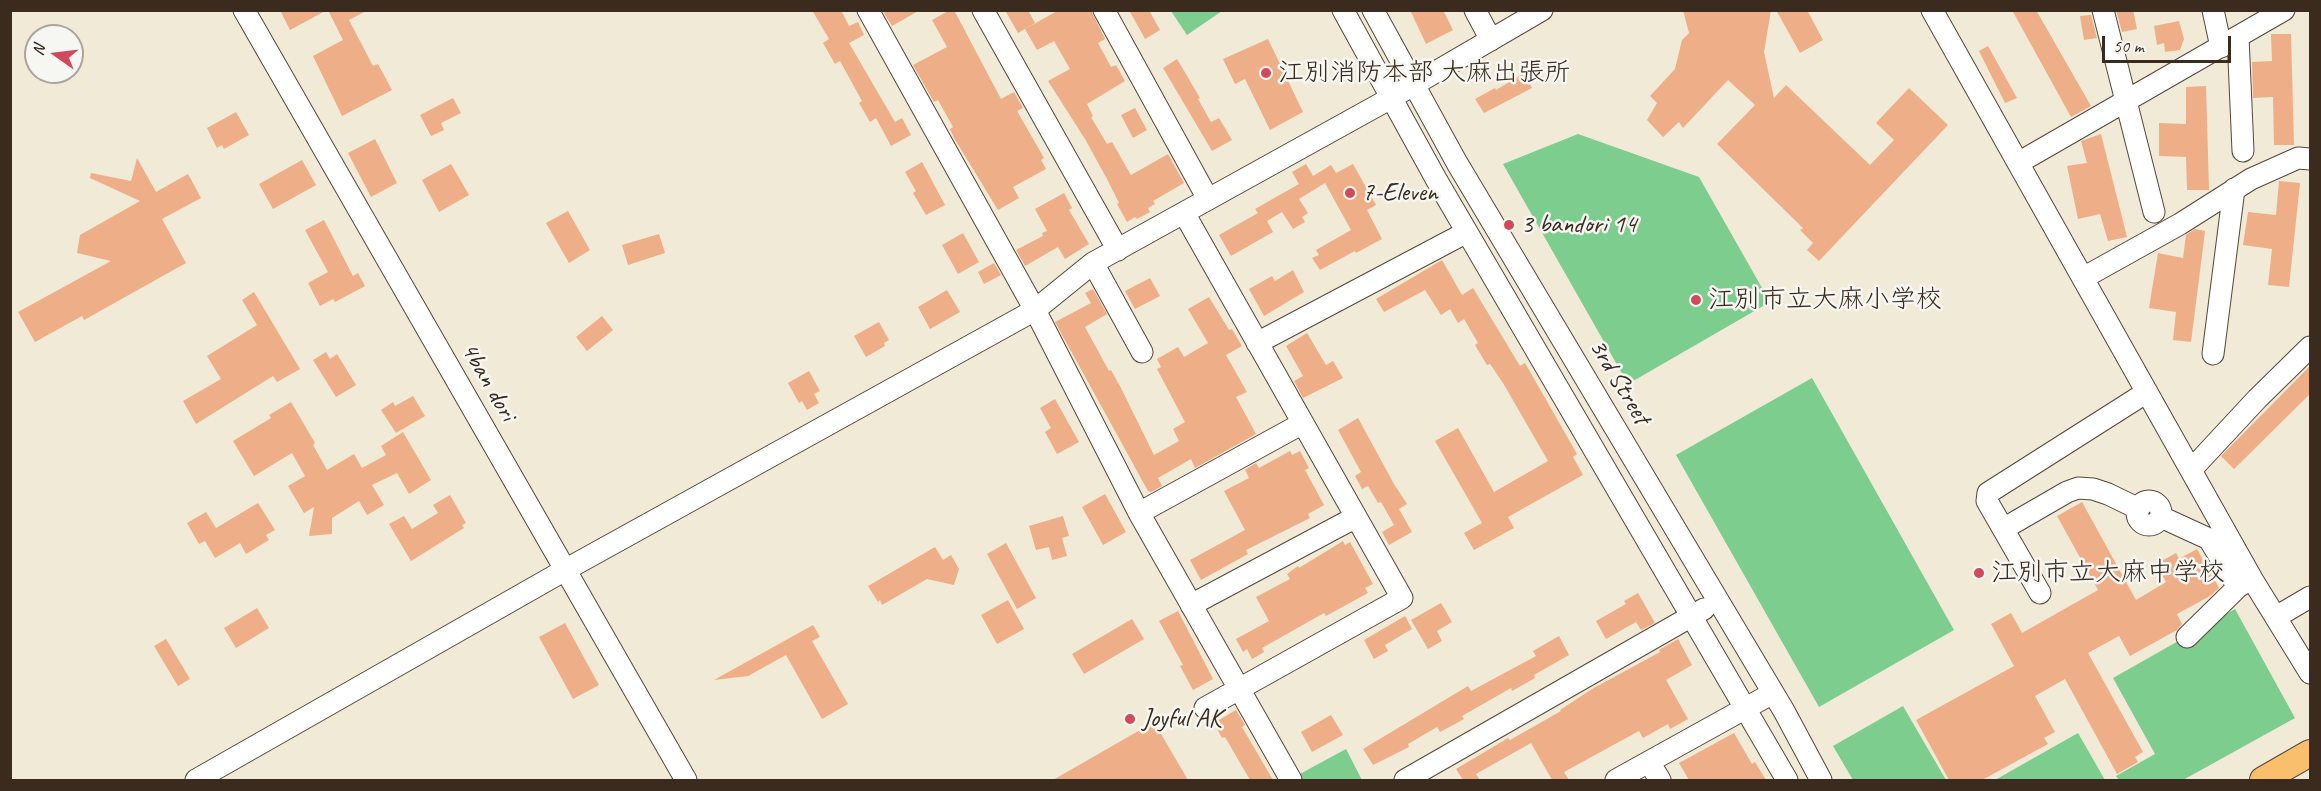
<!DOCTYPE html>
<html>
<head>
<meta charset="utf-8">
<style>
  body { margin:0 }
  #map { position:relative; width:2321px; height:791px; overflow:hidden; background:#f1ead6; font-family:Caveat,sans-serif }
  canvas { display:block }
  .frame { position:absolute; inset:0; border:12px solid #3b2a1e; pointer-events:none }
  .north { position:absolute; left:24px; top:24px; width:60px; height:60px; box-sizing:border-box; background:#f6f6f2; border:2px solid #aba49d; border-radius:50%; rotate:284deg; font-size:16px; font-weight:700; line-height:24px; text-align:center; color:#3b2a1e }
  .north::after { content:''; display:block; margin:auto; width:21px; height:27px; background:#d1495b; clip-path:polygon(50% 0,100% 100%,50% 72%,0 100%) }
  .scale { position:absolute; left:2102px; top:36px; width:129px; height:27px; box-sizing:border-box; border:3px solid #3b2a1e; border-top:0; padding-left:8px; font-size:18px; line-height:21px; white-space:nowrap; color:#3b2a1e; -webkit-text-stroke:4px #f6f6f2; paint-order:stroke }
</style>
</head>
<body>
<div id="map">
<canvas width="2321" height="791"></canvas>
<div class="frame"></div>
<div class="north">N</div>
<div class="scale">50 m</div>
</div>
<script>
const ctx = document.querySelector('canvas').getContext('2d');
ctx.lineJoin = 'round';
function fill(path, color) {
  ctx.fillStyle = color;
  ctx.fill(path, 'evenodd');
}
function shape(rows) {
  const path = new Path2D();
  for (const r of rows) {
    if (r.length === 3) {
      path.moveTo(r[0] + r[2], r[1]);
      path.arc(r[0], r[1], r[2], 0, 2 * Math.PI);
      continue;
    }
    path.moveTo(r[0], r[1]);
    for (let i = 2; i < r.length; i += 2) path.lineTo(r[i], r[i + 1]);
  }
  return path;
}
function strokePath(path, color, width, dash) {
  ctx.strokeStyle = color;
  ctx.lineWidth = width;
  ctx.lineCap = dash ? 'butt' : 'round';
  ctx.setLineDash(dash || []);
  ctx.stroke(path);
}
function drawText(font, color, halo, rows, align = 'center') {
  ctx.font = font + ' Caveat,"Klee One",sans-serif';
  ctx.lineWidth = 5;
  ctx.setLineDash([]);
  ctx.textBaseline = 'middle';
  ctx.strokeStyle = halo;
  ctx.fillStyle = color;
  for (const [text, x, y, turn = 0] of rows) {
    ctx.save();
    ctx.translate(x, y);
    ctx.rotate((+turn || 0) * Math.PI / 180);
    ctx.textAlign = isNaN(turn) ? turn : align;
    if (halo) ctx.strokeText(text, 0, 0);
    ctx.fillText(text, 0, 0);
    ctx.restore();
  }
}
const green = shape([
  [1171,11,1222,11,1187,35],
  [1578,134,1699,177,1770,302,1628,384,1503,164],
  [1812,378,1954,630,1819,707,1676,455],
  [2235,609,2295,718,2183,780,2119,780,2116,776,2155,754,2113,678],
  [1903,706,1946,780,1853,780,1833,746],
  [2078,733,2105,780,1995,780],
  [1346,749,1362,780,1301,780,1298,775]
]);
const building = shape([
  [280,10,327,10,290,30],
  [328,10,368,10,349,20,373,66,378,64,392,90,342,116,313,56,343,40],
  [812,10,841,10,849,26,858,22,864,35,849,43,895,122,902,118,911,135,891,146,876,118,870,122,859,103,862,101,840,61,835,64,823,43,829,39],
  [888,10,920,10,892,26,884,13],
  [950,10,954,10,1001,99,1014,92,1023,108,1017,111,1044,158,1041,160,1046,169,1013,187,1019,198,998,210,954,138,950,129,953,127,938,100,934,102,913,65,947,47,932,20],
  [1005,10,1028,10,1035,23,1018,33],
  [1059,10,1091,10,1105,39,1098,43,1111,67,1116,65,1125,81,1087,104,1093,116,1091,117,1107,144,1112,142,1131,175,1168,154,1184,183,1153,201,1155,204,1148,208,1150,212,1137,219,1135,217,1127,222,1117,204,1119,203,1107,179,1085,139,1048,81,1070,69,1054,41,1037,50,1025,29],
  [1129,10,1149,10,1160,30,1145,39],
  [1410,10,1443,10,1453,30,1426,44],
  [1683,10,1771,10,1764,52,1774,98,1786,85,1870,165,1894,140,1876,123,1909,88,1948,125,1819,261,1807,250,1813,243,1800,230,1803,228,1717,144,1755,105,1728,80,1683,128,1679,122,1663,137,1647,120,1657,103,1650,96,1675,69,1682,40,1689,33],
  [1776,10,1807,10,1823,40,1800,53],
  [2012,10,2036,10,2091,106,2071,117],
  [2116,10,2133,10,2137,29,2122,32],
  [2091,15,2097,38,2084,40,2080,16],
  [2179,21,2184,39,2180,50,2165,52,2164,43,2157,45,2154,26],
  [2271,34,2291,34,2294,145,2274,145,2273,97,2253,98,2252,62,2272,61],
  [1268,39,1303,112,1270,130,1245,79,1235,84,1223,59],
  [1988,46,2017,98,2005,103,1979,51],
  [1177,59,1200,98,1198,99,1211,122,1219,118,1232,140,1212,151,1163,68],
  [1524,73,1532,88,1484,113,1475,99,1495,88,1496,90],
  [2206,86,2209,190,2187,190,2186,157,2159,156,2159,123,2186,124,2186,87],
  [453,98,461,113,441,123,444,130,431,136,420,115],
  [1135,108,1147,130,1133,138,1121,115],
  [236,112,249,135,224,149,222,145,217,148,207,128],
  [2101,134,2127,237,2108,241,2100,214,2078,219,2067,166,2087,163,2081,141],
  [375,139,397,183,371,197,348,153],
  [137,158,156,192,188,174,201,198,162,219,186,263,84,320,82,316,35,342,18,312,111,261,77,253,80,235,140,201,90,178,91,173,131,181],
  [302,160,316,185,273,209,259,184],
  [922,162,945,205,926,215,913,193,916,191,905,172],
  [451,164,469,195,439,212,422,180],
  [1306,164,1313,176,1331,165,1336,173,1353,164,1376,205,1367,210,1382,239,1356,253,1355,251,1320,270,1312,258,1319,255,1316,250,1351,230,1325,183,1299,199,1308,213,1302,217,1305,222,1293,229,1282,212,1267,221,1273,232,1231,256,1219,235,1258,213,1255,209,1299,184,1292,172],
  [2279,181,2300,183,2289,287,2268,285,2272,249,2243,245,2248,212,2276,215],
  [1064,193,1072,208,1069,210,1089,244,1065,259,1058,247,1025,266,1016,250,1043,236,1042,233,1047,231,1035,209],
  [568,211,590,250,569,263,546,223],
  [324,220,353,276,358,273,365,286,335,302,333,299,320,306,308,283,328,272,305,230],
  [2195,229,2205,231,2191,342,2173,340,2176,312,2149,308,2158,253,2183,258,2186,235],
  [963,233,979,262,958,274,942,245],
  [659,234,665,253,628,265,622,245],
  [1442,260,1462,295,1473,288,1520,366,1525,363,1577,454,1573,457,1583,475,1508,517,1514,528,1474,550,1464,533,1482,523,1435,441,1458,428,1494,492,1548,461,1503,383,1490,364,1487,365,1475,345,1478,343,1464,319,1458,323,1450,309,1441,315,1425,290,1384,312,1376,299],
  [994,263,1001,275,984,284,978,272],
  [1293,270,1304,292,1264,316,1249,289,1272,276,1275,281],
  [1150,278,1160,296,1135,309,1125,291],
  [1093,289,1107,314,1085,327,1109,371,1111,370,1121,388,1154,455,1179,441,1173,429,1185,422,1157,369,1161,367,1157,359,1178,347,1184,357,1208,343,1188,309,1209,297,1229,330,1232,329,1242,346,1226,355,1247,392,1236,397,1256,434,1195,468,1191,459,1158,478,1162,486,1151,492,1148,491,1055,322,1091,303,1085,293],
  [947,290,960,312,930,329,918,307],
  [254,292,300,369,277,382,273,376,196,424,183,401,221,379,207,356,257,325,242,300],
  [602,316,613,330,587,351,576,337],
  [879,322,889,340,884,343,885,346,866,357,854,336],
  [1307,333,1326,365,1333,361,1343,378,1303,398,1294,381,1303,376,1286,346],
  [326,352,330,359,337,354,356,385,336,397,313,360],
  [2310,366,2310,394,2234,469,2221,456],
  [809,371,820,391,814,394,819,403,807,410,802,401,799,403,788,383],
  [413,396,425,416,396,433,381,410,393,402,395,406],
  [1055,399,1079,442,1057,454,1045,432,1051,428,1040,408],
  [291,402,315,443,313,445,327,470,354,454,362,468,386,455,381,446,403,432,431,480,409,494,397,473,372,485,384,505,367,515,359,501,332,518,332,534,309,536,314,507,304,513,288,486,305,476,292,453,254,476,233,441,271,418,269,415],
  [1358,418,1394,484,1407,504,1399,509,1412,532,1389,545,1382,532,1394,525,1381,502,1378,503,1368,486,1362,489,1355,476,1361,472,1338,430],
  [1290,451,1292,455,1300,451,1309,468,1305,470,1324,505,1308,514,1310,518,1246,550,1248,554,1201,580,1190,560,1245,530,1224,491,1249,478,1245,470,1256,463,1259,468],
  [1105,494,1126,532,1103,545,1082,507],
  [450,495,466,523,462,525,464,528,411,561,389,524,404,516,412,529,438,513,433,505],
  [2082,502,2136,600,2166,582,2156,564,2176,553,2179,559,2197,549,2219,588,2210,596,2177,614,2182,624,2177,630,2130,656,2119,636,2088,653,2143,752,2135,757,2138,762,2117,774,2065,679,2035,696,2055,732,2044,738,2048,744,1982,780,1949,780,1916,720,2014,666,1991,624,2011,613,2022,633,2098,590,2057,516],
  [258,503,275,530,266,535,269,540,246,554,240,543,215,558,205,541,199,544,187,523,206,512,216,528],
  [1063,516,1069,536,1062,538,1067,556,1052,560,1049,547,1036,550,1029,526],
  [1343,541,1345,545,1350,542,1373,584,1365,588,1368,593,1326,616,1324,613,1301,626,1262,648,1264,652,1252,659,1247,649,1243,652,1236,639,1269,621,1256,597,1290,579,1287,574,1298,566,1299,568],
  [1006,543,1036,598,1017,609,987,554],
  [935,547,943,560,951,555,959,569,954,585,927,579,882,605,880,600,878,602,868,586],
  [1638,593,1655,623,1641,630,1636,622,1606,639,1596,621,1626,604,1624,601],
  [1008,600,1024,629,997,644,981,615],
  [1441,603,1452,622,1437,631,1442,641,1428,649,1411,620],
  [257,608,269,628,236,648,224,628],
  [1178,611,1213,679,1193,690,1180,666,1183,665,1159,621],
  [1405,616,1412,629,1385,645,1388,651,1374,659,1364,640],
  [1132,619,1144,639,1084,674,1072,654],
  [565,623,599,685,573,699,539,637],
  [813,625,820,637,812,641,848,704,822,719,786,655,748,676,714,680],
  [1559,636,1569,655,1534,675,1535,678,1512,691,1511,688,1462,716,1464,719,1440,732,1437,727,1408,744,1409,747,1373,765,1363,749,1468,686,1471,691,1536,656,1533,651],
  [166,639,190,679,178,686,154,646],
  [1678,639,1692,665,1666,680,1688,719,1670,729,1668,724,1643,738,1639,731,1564,772,1569,780,1552,780,1531,743,1476,774,1480,780,1463,780,1456,769,1508,738,1510,740,1561,711,1560,710,1592,689,1660,652,1659,650],
  [1236,710,1245,725,1242,727,1273,780,1250,780,1225,737,1222,738,1214,723],
  [1331,715,1343,735,1312,752,1301,732],
  [1154,722,1188,780,1053,780],
  [1734,733,1752,764,1755,762,1766,780,1689,780,1679,763]
]);
const minor = shape([
  [244,10,686,780],
  [868,10,1035,310,1139,513,1291,780],
  [983,10,1118,250],
  [1104,10,1208,199],
  [1343,10,1436,179,1787,780],
  [1373,10,1457,163,1784,711,1821,780],
  [1475,10,1491,40],
  [1932,10,2252,579,2310,673],
  [2103,10,2154,212],
  [2213,10,2221,47],
  [2238,37,2243,151],
  [2018,163,2284,10],
  [1184,213,1402,598,1205,708],
  [1093,263,1142,352],
  [2083,278,2180,224,2251,179,2298,158,2310,159],
  [1257,343,1467,232],
  [2213,354,2234,189],
  [2191,470,2257,399,2310,347],
  [2149,513,12],
  [1139,513,1303,423],
  [2161,517,2209,539,2238,587],
  [2003,529,2067,492,2078,488,2093,489,2108,494,2139,509],
  [2040,593,1987,501,1988,493,2147,392],
  [1191,605,1356,517],
  [2276,617,2310,597],
  [2187,637,2238,587,2249,580],
  [1649,762,1660,780],
  [196,780,565,570,1035,310,1093,263,1391,98,1542,10],
  [1405,780,1704,609],
  [1616,780,1773,693]
]);
const major = shape([
  [2263,780,2310,753]
]);
const markers = [
  [1266,73,6,"#d1495b"],
  [1350,193,6,"#d1495b"],
  [1509,225,6,"#d1495b"],
  [1696,300,6,"#d1495b"],
  [1979,573,6,"#d1495b"],
  [1130,719,6,"#d1495b"]
];
const poiNames = [
  ["江別消防本部 大麻出張所",1278,73],
  ["7-Eleven",1362,193],
  ["3 bandori 14",1521,225],
  ["江別市立大麻小学校",1708,300],
  ["江別市立大麻中学校",1991,573],
  ["Joyful AK",1142,719]
];
const streetNames = [
  ["4ban dori",488,382,60],
  ["3rd Street",1619,382,59]
];
fill(green, '#7ccd8e');
fill(building, '#eeae87');
strokePath(minor, '#56473a', 23);
strokePath(major, '#56473a', 28);
strokePath(minor, '#fff', 21);
strokePath(major, '#f9bf6d', 26);
for (const [x, y, r, color] of markers) {
  const dot = new Path2D();
  dot.arc(x, y, r, 0, 2 * Math.PI);
  ctx.fillStyle = color;
  ctx.fill(dot);
  strokePath(dot, '#f6f6f2', 2);
}
drawText('26px', '#3b2a1e', '#f6f6f2', poiNames, 'left');
drawText('26px', '#3b2a1e', '#f6f6f2', streetNames);
</script>
</body>
</html>
